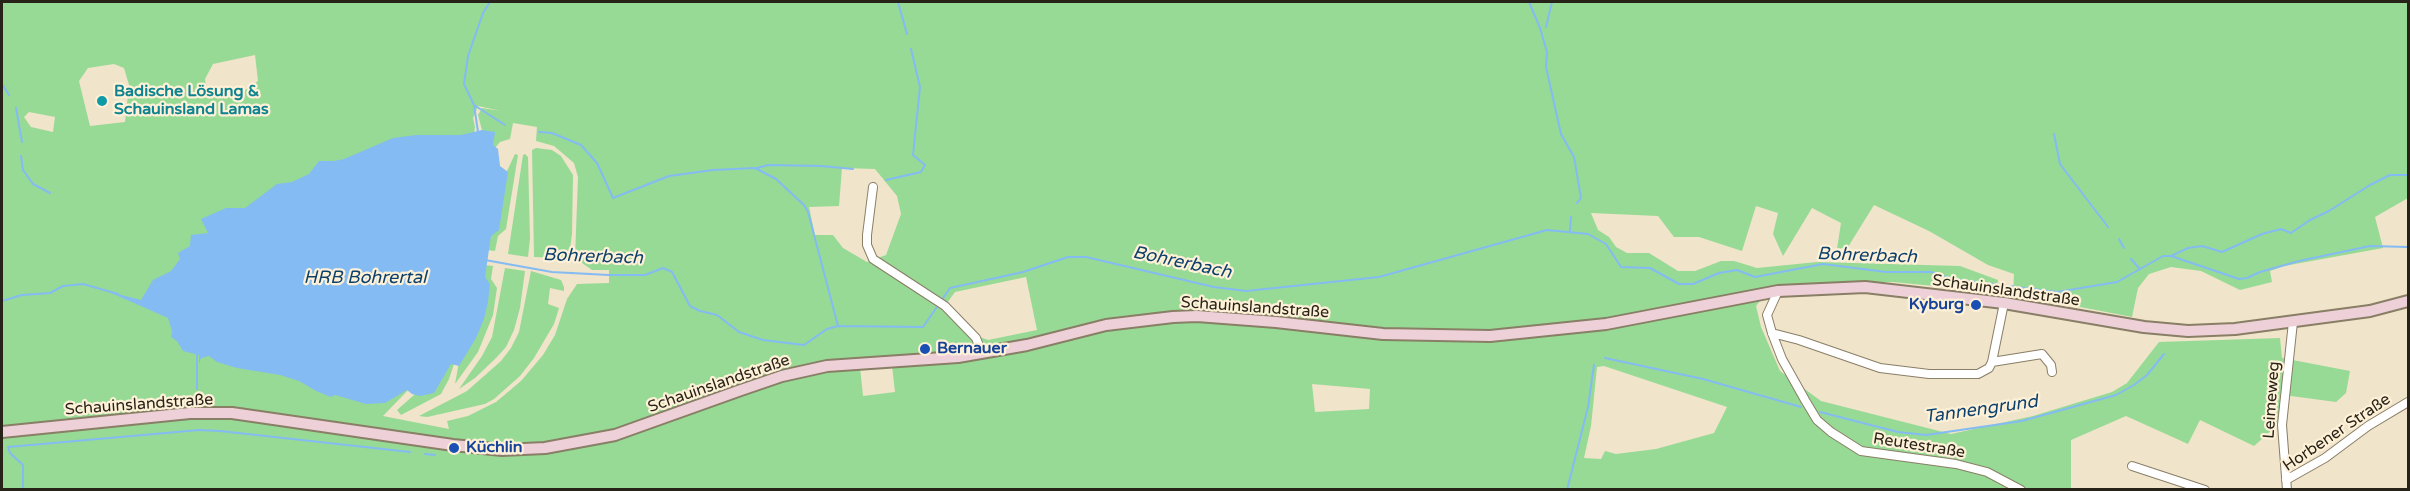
<!DOCTYPE html>
<html>
<head>
<meta charset="utf-8">
<style>
  body { margin:0 }
  #map { position:relative; width:2410px; height:491px; overflow:hidden; background:#f0e4ca; font-family:"Varela Round",sans-serif }
  canvas { display:block }
  .frame { position:absolute; inset:0; border:3px solid #282319; pointer-events:none }
</style>
</head>
<body>
<div id="map">
<canvas width="2410" height="491"></canvas>
<div class="frame"></div>
</div>
<script>
const ctx = document.querySelector('canvas').getContext('2d');
ctx.lineJoin = 'round';
function fill(path, color) {
  ctx.fillStyle = color;
  ctx.fill(path, 'evenodd');
}
function shape(rows) {
  const path = new Path2D();
  for (const r of rows) {
    path.moveTo(r[0], r[1]);
    for (let i = 2; i < r.length; i += 2) path.lineTo(r[i], r[i + 1]);
  }
  return path;
}
function strokePath(path, color, width, dash) {
  ctx.strokeStyle = color;
  ctx.lineWidth = width;
  ctx.lineCap = dash ? 'butt' : 'round';
  ctx.setLineDash(dash || []);
  ctx.stroke(path);
}
function drawText(font, color, halo, rows, align = 'center') {
  ctx.font = font + ' "Varela Round",sans-serif';
  ctx.lineWidth = 4.5;
  ctx.setLineDash([]);
  ctx.textBaseline = 'middle';
  ctx.strokeStyle = halo;
  ctx.fillStyle = color;
  for (const [text, x, y, turn = 0] of rows) {
    ctx.save();
    ctx.translate(x, y);
    ctx.rotate((+turn || 0) * Math.PI / 180);
    ctx.textAlign = isNaN(turn) ? turn : align;
    if (halo) ctx.strokeText(text, 0, 0);
    ctx.fillText(text, 0, 0);
    ctx.restore();
  }
}
const green = shape([
  [2,2,2408,2,2408,198,2375,217,2383,248,2284,266,2270,271,2272,282,2240,290,2201,271,2171,267,2149,274,2138,288,2132,317,2013,294,2014,274,1988,265,1929,231,1874,205,1848,247,1837,249,1841,223,1812,208,1783,256,1773,234,1778,213,1756,206,1742,251,1699,237,1674,237,1658,216,1591,213,1598,230,1609,237,1616,247,1627,253,1649,253,1678,271,1695,271,1721,261,1734,261,1757,268,1817,262,1960,266,1998,280,1996,292,1893,282,1839,283,1770,288,1756,306,1761,327,1780,371,1821,401,1951,434,2033,416,2112,392,2127,383,2159,342,2280,338,2282,358,2350,371,2346,393,2336,402,2291,396,2282,396,2281,422,2254,446,2200,420,2188,444,2126,416,2071,440,2071,489,2,489],
  [255,55,258,81,244,91,206,91,205,79,213,64],
  [114,64,124,68,129,85,125,122,90,126,79,81,88,68],
  [478,106,501,111,482,108,478,115,483,134,493,150,500,142,510,139,513,123,537,127,536,141,554,146,574,163,578,177,575,258,592,270,609,270,609,283,577,284,567,299,555,335,543,355,521,381,496,402,468,416,447,421,449,429,383,416,410,388,473,142,475,127,473,118],
  [29,112,55,117,53,132,31,127,24,117],
  [842,168,875,169,897,196,901,214,886,255,867,262,843,248,833,235,815,235,809,207,839,206],
  [1026,277,1037,330,988,340,980,337,947,303,955,292],
  [892,366,895,392,863,396,860,367],
  [1604,366,1727,407,1714,433,1656,449,1616,454,1605,451,1601,459,1584,458,1591,426,1597,367],
  [1312,384,1370,389,1369,409,1315,412],
  [536,148,552,150,561,156,573,175,572,234,569,256,565,258,534,257,532,150],
  [515,154,518,155,506,229,498,236,495,251,479,249,485,218],
  [525,154,528,157,530,239,528,257,508,254,523,155],
  [477,264,493,266,491,279,497,288,493,315,478,352,455,384],
  [505,268,525,271,520,308,514,330,506,347,496,358,475,378,459,389,482,356,492,337],
  [531,271,561,280,564,287,564,291,550,288,548,304,559,308,554,324,534,358,520,376,494,399,485,404,427,417,419,416,467,391,501,361,511,348,519,332],
  [456,358,449,379,441,394,401,415,397,410]
]);
const water = shape([
  [482,130,495,132,493,145,498,149,500,166,508,172,499,230,491,236,485,277,490,284,488,302,484,319,476,338,459,366,451,364,434,393,420,396,412,394,407,390,385,403,366,404,335,395,331,397,316,391,299,381,280,375,237,368,217,362,209,356,201,358,199,364,199,355,183,351,177,341,171,337,172,331,168,318,109,292,141,300,153,280,171,271,180,259,178,253,190,246,191,235,208,233,201,219,226,208,245,208,277,184,292,182,309,174,319,161,334,161,344,159,393,138,416,135,461,135]
]);
const stream = shape([
  [898,2,907,34],
  [1529,2,1540,28,1547,52,1546,67,1561,134,1574,157,1581,198,1577,203],
  [1546,27,1552,2],
  [2,84,9,95],
  [474,105,505,125],
  [16,108,22,142],
  [478,132,474,105,464,84,468,56,483,13,490,2],
  [539,132,552,133,581,145,597,163,613,198,669,176,713,170,755,168,776,179,804,205,808,212,838,326],
  [2054,134,2060,164,2108,227],
  [21,156,23,170,33,184,50,193],
  [757,168,768,165,821,166,853,169],
  [886,180,921,172,925,165,913,155,920,87,911,49],
  [1570,231,1571,217],
  [2119,239,2124,248],
  [2171,256,2188,248,2202,246,2222,252,2262,234,2281,229,2291,233,2310,220,2329,211,2370,185,2390,175,2408,175],
  [2131,259,2139,268],
  [485,260,552,272,609,275,645,275,663,268,672,272,690,306,700,311,717,315,739,332,763,340,804,345,827,329,838,326,923,327,950,288,1023,272,1068,257,1086,257,1214,287,1246,291,1379,277,1547,230,1588,234,1606,244,1621,267,1650,268,1679,284,1693,284,1719,273,1737,270,1755,277,1823,264,1886,272,1931,272,1952,279,2057,292,2117,282,2163,256,2171,256,2239,279,2247,278,2260,272,2299,261,2370,246,2408,247],
  [2,301,22,295,50,293,63,286,83,284,118,294],
  [1605,358,1703,379,1801,407],
  [197,389,197,352],
  [1820,412,1898,432,1926,435,2022,421,2116,395,2134,385,2147,375,2164,354],
  [425,454,435,455],
  [23,490,23,465,10,453,8,447,199,430,220,431,410,452],
  [1567,490,1588,407,1594,365]
]);
const street = shape([
  [873,187,867,235,867,245,873,259,945,306,976,338,982,353],
  [1778,291,1767,315,1772,333,1782,359,1805,400,1817,420,1831,432,1861,451,1956,464,1987,472,2021,490],
  [1772,333,1799,340,1880,368,1929,374,1978,374,1989,368,1992,362,2004,303],
  [1992,362,2042,354,2051,365,2052,372],
  [2132,466,2205,490],
  [2286,480,2325,458,2368,426,2408,402],
  [2287,490,2282,425,2293,322]
]);
const secondary = shape([
  [2,432,190,413,232,413,453,445,502,450,545,448,615,435,741,390,782,376,827,366,958,357,1027,345,1106,325,1173,317,1197,316,1276,322,1383,334,1490,336,1606,324,1778,291,1865,287,2004,303,2144,327,2188,331,2235,329,2370,311,2408,301]
]);
const markers = [
  [102,101,6,"#0f9aa8"],
  [1976,305,6,"#1a4fb4"],
  [925,349,6,"#1a4fb4"],
  [454,448,6,"#1a4fb4"]
];
const cultureNames = [
  ["Badische Lösung &",114,92],
  ["Schauinsland Lamas",114,110]
];
const streetNames = [
  ["Schauinslandstraße",2006,291,8],
  ["Schauinslandstraße",1255,308,4],
  ["Schauinslandstraße",719,384,-19],
  ["Leimeweg",2272,400,-86],
  ["Schauinslandstraße",139,405,-4],
  ["Horbener Straße",2337,433,-34],
  ["Reutestraße",1919,446,9]
];
const transitNames = [
  ["Kyburg",1964,305,"right"],
  ["Bernauer",937,349],
  ["Küchlin",466,448]
];
const waterNames = [
  ["Bohrerbach",1867,256,2],
  ["Bohrerbach",593,257,2],
  ["Bohrerbach",1182,263,12],
  ["HRB Bohrertal",365,278],
  ["Tannengrund",1981,410,-8]
];
fill(green, '#97da95');
fill(water, '#84bbf2');
strokePath(stream, '#84bbf2', 2);
strokePath(street, '#897e66', 10);
strokePath(secondary, '#897e66', 14);
strokePath(street, '#fff', 8);
strokePath(secondary, '#eed1d8', 10);
for (const [x, y, r, color] of markers) {
  const dot = new Path2D();
  dot.arc(x, y, r, 0, 2 * Math.PI);
  ctx.fillStyle = color;
  ctx.fill(dot);
  strokePath(dot, '#fef1d7', 2);
}
drawText('bold 16px', '#0d838f', '#fef1d7', cultureNames, 'left');
drawText('16px', '#282319', '#fef1d7', streetNames);
drawText('bold 16px', '#164399', '#fef1d7', transitNames, 'left');
drawText('italic 18px', '#0d416d', '#fef1d7', waterNames);
</script>
</body>
</html>
